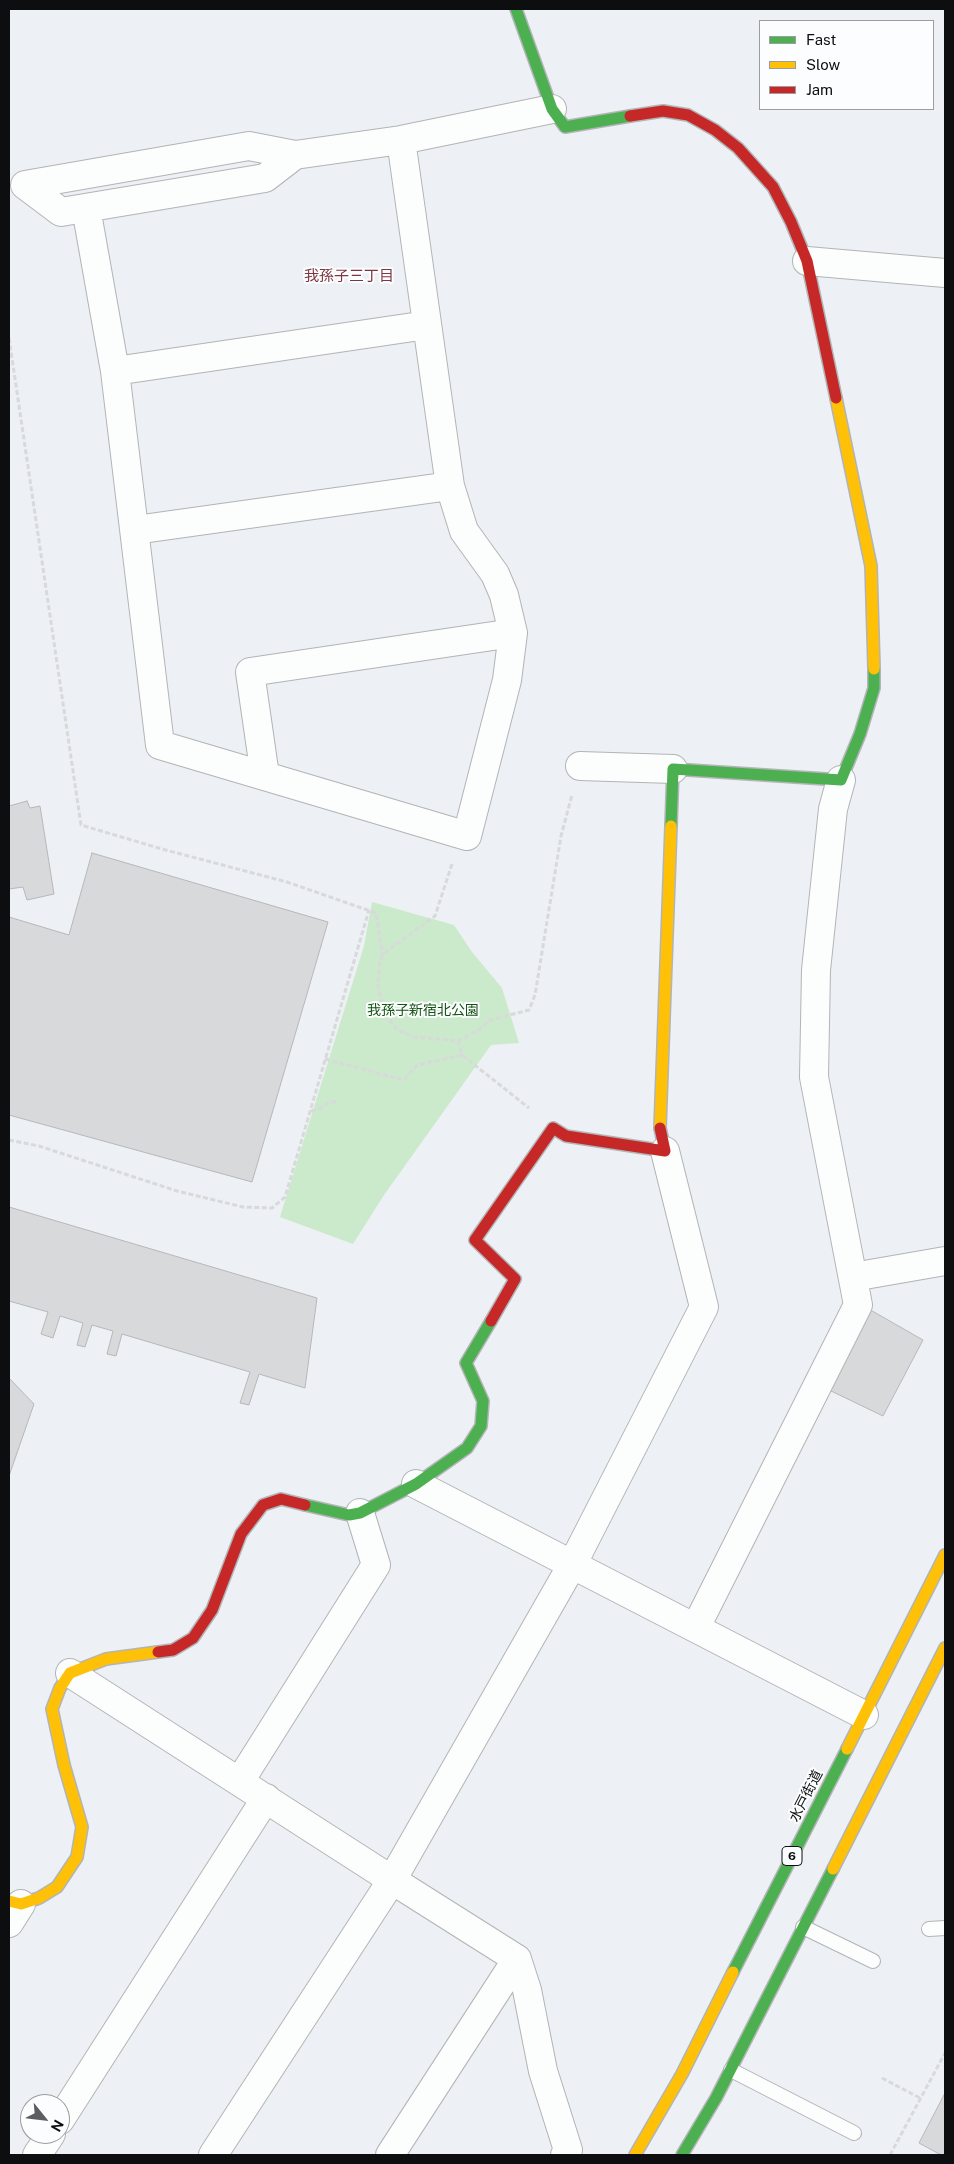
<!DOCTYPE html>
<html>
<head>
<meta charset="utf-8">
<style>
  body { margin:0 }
  #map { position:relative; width:954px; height:2164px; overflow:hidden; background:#edf0f4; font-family:"Public Sans",sans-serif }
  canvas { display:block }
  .frame { position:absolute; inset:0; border:10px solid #0c0e10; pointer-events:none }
  .legend { position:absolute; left:759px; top:20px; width:175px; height:90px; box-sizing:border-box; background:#fbfdfe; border:1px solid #9b9d9f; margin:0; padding:6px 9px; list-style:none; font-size:15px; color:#0c0e10 }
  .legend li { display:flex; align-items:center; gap:10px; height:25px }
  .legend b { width:25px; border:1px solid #9b9d9f }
  .north { position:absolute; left:20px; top:2094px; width:50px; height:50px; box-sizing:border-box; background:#fbfdfe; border:1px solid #9b9d9f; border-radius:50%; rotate:119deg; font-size:14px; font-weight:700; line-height:20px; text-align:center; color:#0c0e10 }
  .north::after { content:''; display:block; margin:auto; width:18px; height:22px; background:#5b5d60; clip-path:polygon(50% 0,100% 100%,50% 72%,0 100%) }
</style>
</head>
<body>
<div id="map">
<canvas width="954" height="2164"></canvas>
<div class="frame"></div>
<ul class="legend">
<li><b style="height:6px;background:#4caf50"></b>Fast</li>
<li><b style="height:6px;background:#ffc107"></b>Slow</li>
<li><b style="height:6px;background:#c62828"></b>Jam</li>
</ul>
<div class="north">N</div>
</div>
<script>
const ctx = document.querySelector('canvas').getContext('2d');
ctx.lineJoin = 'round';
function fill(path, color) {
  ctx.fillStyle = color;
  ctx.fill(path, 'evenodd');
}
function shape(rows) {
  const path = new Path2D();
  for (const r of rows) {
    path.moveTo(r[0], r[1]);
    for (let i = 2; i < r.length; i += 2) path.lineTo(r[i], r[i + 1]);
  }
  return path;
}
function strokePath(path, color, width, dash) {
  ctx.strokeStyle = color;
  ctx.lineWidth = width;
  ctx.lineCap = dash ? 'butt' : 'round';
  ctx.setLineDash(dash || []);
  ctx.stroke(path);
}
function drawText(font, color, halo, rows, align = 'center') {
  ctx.font = font + ' "Public Sans","Noto Sans JP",sans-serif';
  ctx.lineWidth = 4;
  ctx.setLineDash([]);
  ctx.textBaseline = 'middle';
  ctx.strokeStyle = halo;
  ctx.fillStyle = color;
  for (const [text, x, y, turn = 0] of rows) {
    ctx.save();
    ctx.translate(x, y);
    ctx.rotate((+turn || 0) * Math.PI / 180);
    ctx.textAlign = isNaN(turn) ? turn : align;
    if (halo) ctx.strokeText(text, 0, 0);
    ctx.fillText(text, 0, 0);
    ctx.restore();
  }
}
const green = shape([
  [372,902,454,925,472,952,502,988,519,1043,491,1045,384,1195,353,1244,280,1217,364,946]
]);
const building = shape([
  [27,801,30,808,40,806,54,894,27,900,23,887,9,889,9,806,27,801],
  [92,853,328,922,252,1182,9,1115,9,917,69,935,92,853],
  [9,1207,317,1298,305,1388,259,1374,249,1405,240,1403,250,1372,122,1334,116,1356,107,1354,113,1331,92,1325,85,1347,77,1345,83,1323,60,1316,53,1338,41,1334,48,1312,9,1301,9,1207],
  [867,1308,923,1340,883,1416,827,1389,867,1308],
  [9,1378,34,1404,9,1476,9,1378],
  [945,2093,945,2155,941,2155,919,2143,945,2093]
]);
const path = shape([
  [9,338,81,825,162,849,287,882,376,913,383,956],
  [452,864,435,916,387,951,380,960,378,985,383,1008,388,1018,397,1030,415,1037,458,1041,478,1030,490,1020,529,1010,535,995,561,836,572,795],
  [458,1041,462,1055,529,1108],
  [325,1059,404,1080,417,1065,462,1055],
  [311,1111,321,1108,329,1102,338,1102],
  [9,1140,39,1146,177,1191,243,1207,272,1208,285,1197,369,910],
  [882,2078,920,2098],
  [890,2155,945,2053]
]);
const lane = shape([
  [803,1927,873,1961],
  [929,1929,945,1928],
  [731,2070,854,2133]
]);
const street = shape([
  [295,155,265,178,61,212,25,185,249,146,295,155,401,140,552,109],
  [86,208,115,371,160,745,467,836,507,680,513,633,504,595,495,574,464,531,450,486,401,140],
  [807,261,945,273],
  [115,371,427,325],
  [135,530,450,486],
  [580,766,673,769],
  [265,776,250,672,513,633],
  [853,1277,945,1261],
  [416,1484,864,1715],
  [696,1627,858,1305,814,1077,816,970,833,809,841,780],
  [70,1673,392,1880,213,2155],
  [240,1781,376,1565,360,1513],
  [9,1923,21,1904],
  [60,2120,266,1798],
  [37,2155,51,2134],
  [390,2155,517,1959],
  [565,2155,568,2150,543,2071,527,1990,517,1959,392,1880,572,1565,704,1307,665,1151]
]);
const fast = shape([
  [516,9,552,109,565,127,630,116],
  [671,826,673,769,841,780,860,734,874,688,874,669],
  [305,1505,349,1515,360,1513,416,1484,467,1448,481,1426,483,1401,466,1363,491,1321],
  [733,1972,847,1749],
  [682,2155,716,2098,833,1869]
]);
const slow = shape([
  [836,398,871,566,874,669],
  [660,1128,671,826],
  [847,1749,945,1555],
  [833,1869,945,1648],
  [9,1901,21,1904,39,1898,57,1887,77,1857,82,1827,64,1765,52,1709,60,1688,70,1673,106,1659,158,1652],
  [635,2155,682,2074,733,1972]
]);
const jam = shape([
  [630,116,663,111,688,115,715,130,738,148,773,187,791,222,807,261,836,398],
  [491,1321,515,1279,475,1240,553,1128,566,1136,665,1151,660,1128],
  [158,1652,173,1650,193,1638,212,1610,241,1534,263,1505,281,1499,305,1505]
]);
const shields = [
  [792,1856,20]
];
const shieldNames = [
  ["6",792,1856]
];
const parkNames = [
  ["我孫子新宿北公園",423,1011]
];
const streetNames = [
  ["水戸街道",806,1796,-63]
];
const neighbourhoodNames = [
  ["我孫子三丁目",349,276]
];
fill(green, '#caeacb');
fill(building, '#d8d9da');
strokePath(building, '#b7b7b8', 1);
strokePath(lane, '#b2b4b6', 16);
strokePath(street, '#b2b4b6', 30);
strokePath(fast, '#b2b4b6', 14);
strokePath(slow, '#b2b4b6', 14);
strokePath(jam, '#b2b4b6', 14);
strokePath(path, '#d8d9da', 3, [5, 2.5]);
strokePath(lane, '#fcfdfd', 14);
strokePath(street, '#fcfdfd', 28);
strokePath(fast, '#4caf50', 11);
strokePath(slow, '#ffc107', 11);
strokePath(jam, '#c62828', 11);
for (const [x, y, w] of shields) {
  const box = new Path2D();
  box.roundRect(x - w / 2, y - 9.5, w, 19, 4);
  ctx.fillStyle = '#fbfdfe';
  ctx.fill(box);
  strokePath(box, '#0c0e10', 1);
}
drawText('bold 12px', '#0c0e10', null, shieldNames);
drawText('14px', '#145412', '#fbfdfe', parkNames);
drawText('14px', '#0c0e10', '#fbfdfe', streetNames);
drawText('15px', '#7e3641', '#fbfdfe', neighbourhoodNames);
</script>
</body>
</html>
